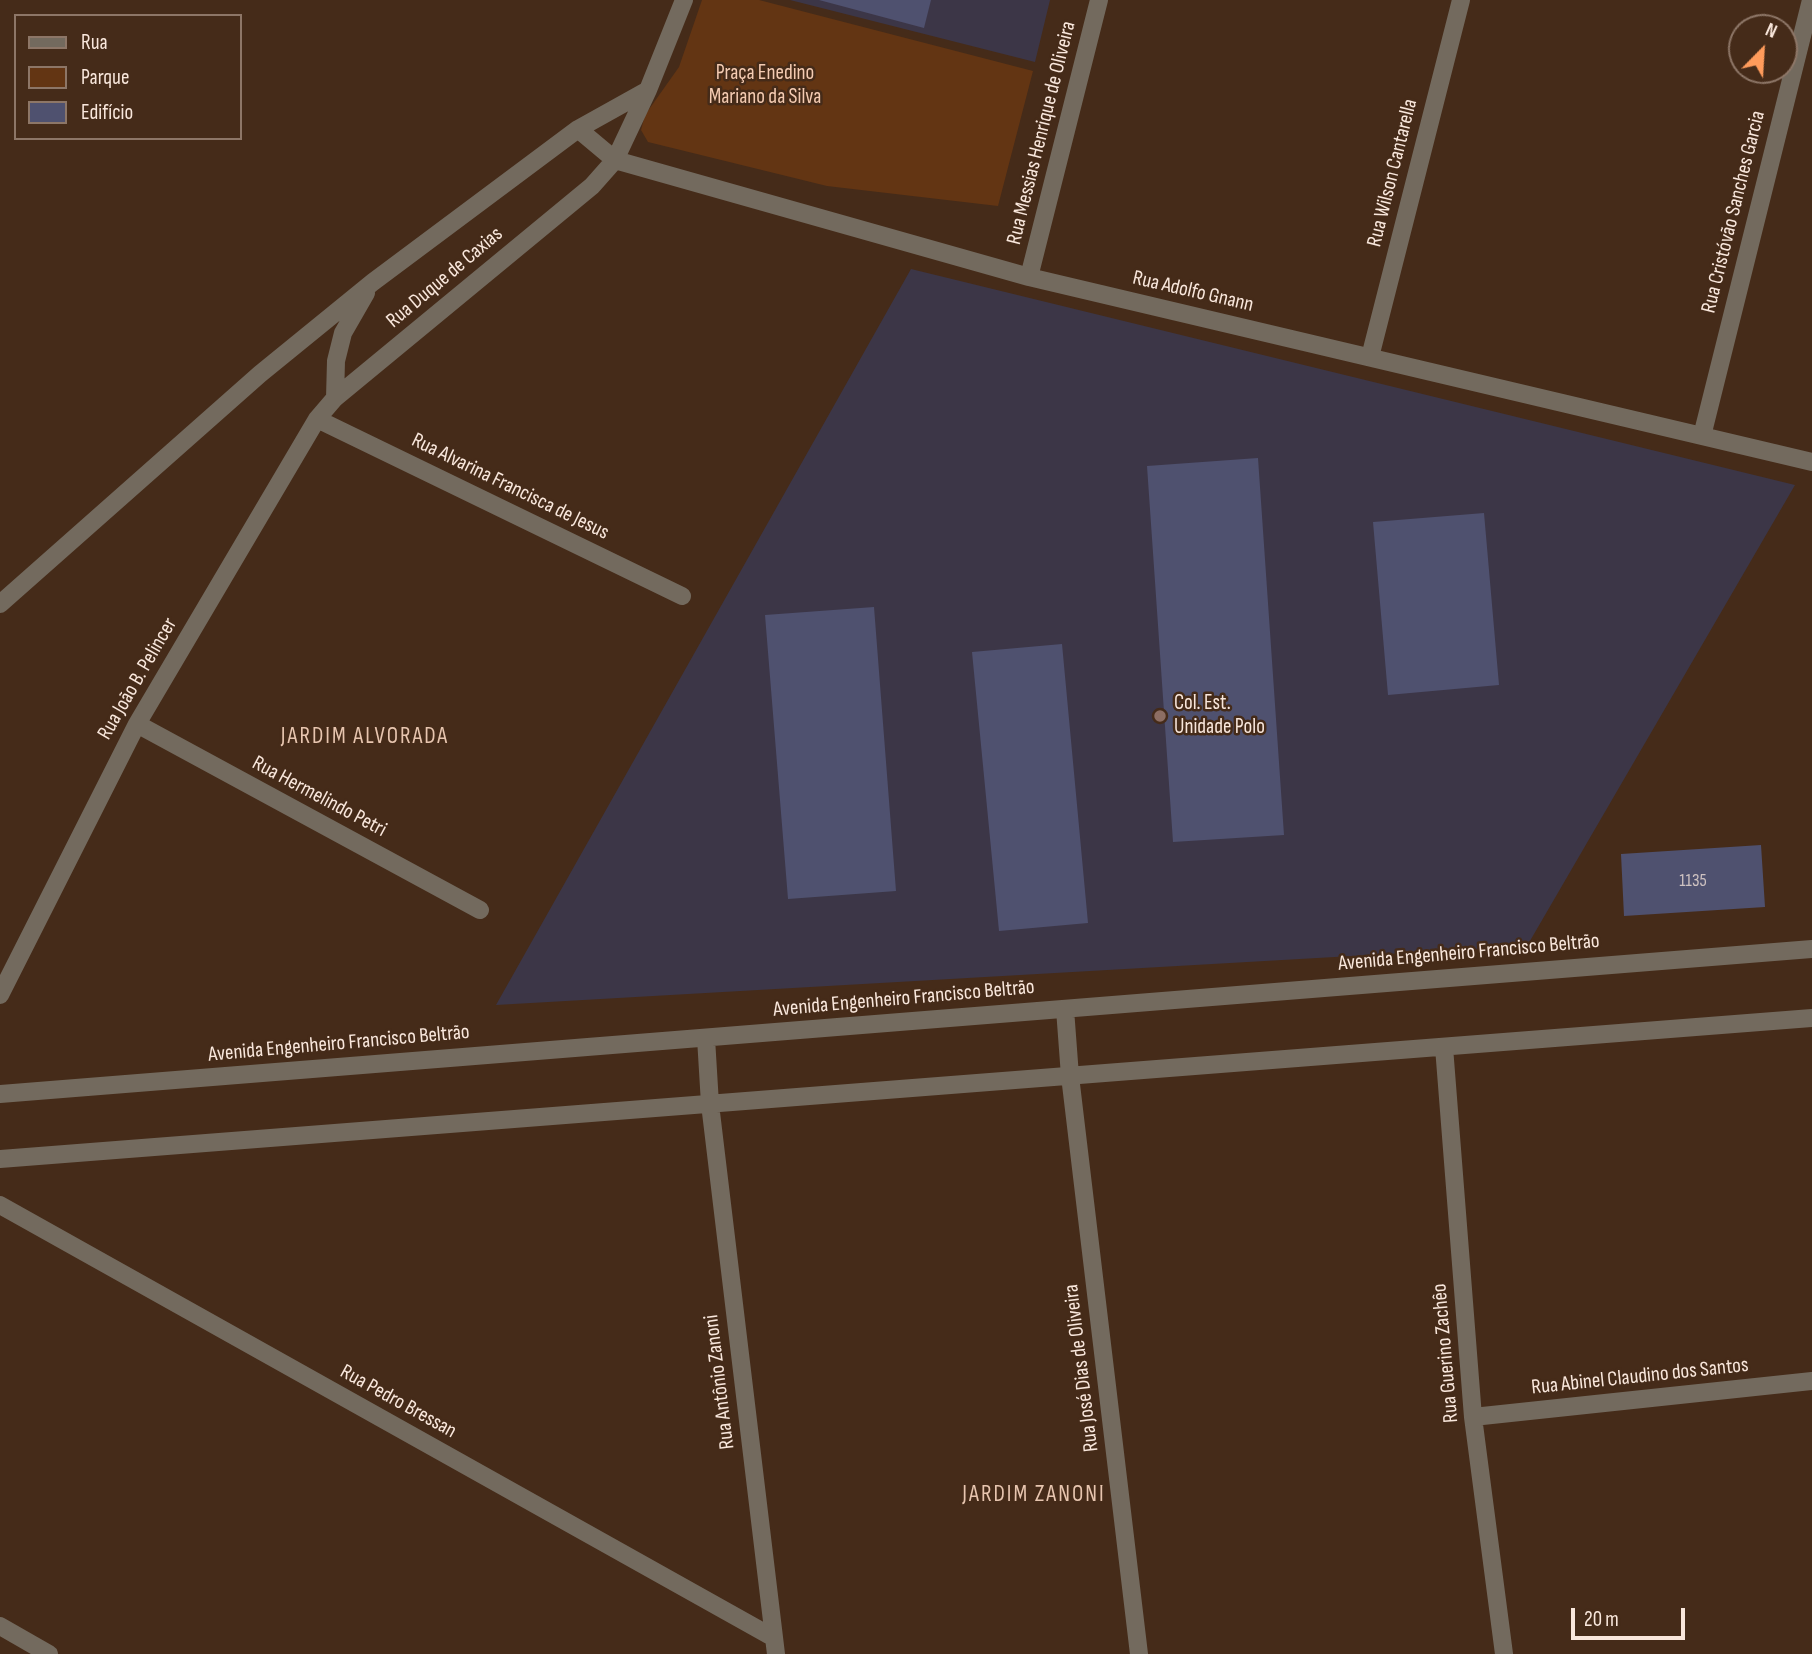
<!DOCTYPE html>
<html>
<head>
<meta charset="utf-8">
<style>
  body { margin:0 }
  #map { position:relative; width:1812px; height:1654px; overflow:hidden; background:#452b19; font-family:"Sofia Sans Condensed",sans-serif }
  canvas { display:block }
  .legend { position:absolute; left:14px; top:14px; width:228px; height:126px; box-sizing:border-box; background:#452b19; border:2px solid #8d7667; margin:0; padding:9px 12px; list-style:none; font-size:21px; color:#f9e7dc }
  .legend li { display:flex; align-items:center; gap:14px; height:35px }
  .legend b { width:35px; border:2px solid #8d7667 }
  .north { position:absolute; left:1728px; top:14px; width:70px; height:70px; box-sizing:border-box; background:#452b19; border:2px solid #8d7667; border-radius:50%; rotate:24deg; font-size:19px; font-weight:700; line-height:28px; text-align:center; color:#f9e7dc }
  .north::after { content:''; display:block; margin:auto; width:24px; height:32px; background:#ff9b5b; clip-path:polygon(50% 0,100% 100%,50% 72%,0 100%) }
  .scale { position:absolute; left:1571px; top:1608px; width:114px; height:32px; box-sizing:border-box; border:4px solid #f9e7dc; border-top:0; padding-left:9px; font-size:21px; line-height:24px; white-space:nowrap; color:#f9e7dc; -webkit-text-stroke:5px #452b19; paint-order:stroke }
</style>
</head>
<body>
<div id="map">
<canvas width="1812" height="1654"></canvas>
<ul class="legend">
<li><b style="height:9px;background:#736a5e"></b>Rua</li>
<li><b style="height:19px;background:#633513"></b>Parque</li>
<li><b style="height:19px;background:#4f516f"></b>Edifício</li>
</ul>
<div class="north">N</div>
<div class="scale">20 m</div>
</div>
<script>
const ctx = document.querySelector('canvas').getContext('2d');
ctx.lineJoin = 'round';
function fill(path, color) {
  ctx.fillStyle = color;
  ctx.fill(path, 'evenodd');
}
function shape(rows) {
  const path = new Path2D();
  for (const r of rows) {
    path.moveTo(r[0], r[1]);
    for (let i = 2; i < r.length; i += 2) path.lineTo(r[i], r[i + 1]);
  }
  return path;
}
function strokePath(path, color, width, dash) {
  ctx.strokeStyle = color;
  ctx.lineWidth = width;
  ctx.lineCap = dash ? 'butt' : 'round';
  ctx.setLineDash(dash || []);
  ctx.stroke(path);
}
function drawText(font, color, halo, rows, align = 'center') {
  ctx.font = font + ' "Sofia Sans Condensed",sans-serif';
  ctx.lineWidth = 5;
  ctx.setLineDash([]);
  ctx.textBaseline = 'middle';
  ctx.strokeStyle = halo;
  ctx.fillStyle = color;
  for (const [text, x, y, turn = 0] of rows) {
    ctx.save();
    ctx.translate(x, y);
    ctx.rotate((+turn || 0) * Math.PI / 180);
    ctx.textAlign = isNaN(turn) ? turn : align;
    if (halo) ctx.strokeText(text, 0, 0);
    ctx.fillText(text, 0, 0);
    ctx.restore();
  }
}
const education = shape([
  [790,0,1050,0,1035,62],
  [911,269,1795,485,1527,946,496,1005]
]);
const green = shape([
  [702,0,759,0,1033,71,998,206,827,186,648,142,641,130,645,115,679,67]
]);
const building = shape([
  [819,0,931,0,924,28],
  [1258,458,1284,835,1173,842,1147,466],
  [1484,513,1499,685,1388,695,1373,522],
  [874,607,896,891,788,899,765,615],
  [1062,644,1088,923,999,931,972,652],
  [1761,845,1765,907,1624,916,1621,854]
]);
const minor = shape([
  [578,129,615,160,1029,277,1812,462],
  [1029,277,1099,0],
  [1370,357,1461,0],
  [335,398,336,361,343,333,366,293],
  [317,419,682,596],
  [1702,436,1811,0],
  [0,604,260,374,373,282,578,129,648,90],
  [137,724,480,910],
  [0,995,137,724,317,419,335,398,592,186,615,160,648,90,684,0],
  [1065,1009,1070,1076,1139,1654],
  [706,1038,710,1104,776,1654],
  [1444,1047,1473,1417,1504,1654],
  [0,1094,1812,949],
  [0,1159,1812,1018],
  [0,1205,774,1638],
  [1473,1417,1812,1381],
  [0,1626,49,1654]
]);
const markers = [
  [1160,716,7,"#8d6e63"]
];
const numberNames = [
  ["1135",1693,881]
];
const parkNames = [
  ["Praça Enedino",765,74],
  ["Mariano da Silva",765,98]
];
const streetNames = [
  ["Rua Messias Henrique de Oliveira",1042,133,-76],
  ["Rua Wilson Cantarella",1393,173,-76],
  ["Rua Cristóvão Sanches Garcia",1734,212,-76],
  ["Rua Duque de Caxias",445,278,-40],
  ["Rua Adolfo Gnann",1193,292,13],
  ["Rua Alvarina Francisca de Jesus",510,487,26],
  ["Rua João B. Pelincer",138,679,-60],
  ["Rua Hermelindo Petri",319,797,28],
  ["Avenida Engenheiro Francisco Beltrão",1469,953,-5],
  ["Avenida Engenheiro Francisco Beltrão",904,999,-5],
  ["Avenida Engenheiro Francisco Beltrão",339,1044,-5],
  ["Rua Guerino Zachêo",1446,1353,-95],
  ["Rua José Dias de Oliveira",1082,1368,-97],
  ["Rua Abinel Claudino dos Santos",1640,1377,-6],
  ["Rua Antônio Zanoni",720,1382,-97],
  ["Rua Pedro Bressan",398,1402,29]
];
const poiNames = [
  ["Col. Est.",1174,704],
  ["Unidade Polo",1174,728]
];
const neighbourhoodNames = [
  ["JARDIM ALVORADA",365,737],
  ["JARDIM ZANONI",1034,1495]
];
fill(education, '#3c3647');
fill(green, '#633513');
fill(building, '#4f516f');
strokePath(minor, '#736a5e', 18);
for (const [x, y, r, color] of markers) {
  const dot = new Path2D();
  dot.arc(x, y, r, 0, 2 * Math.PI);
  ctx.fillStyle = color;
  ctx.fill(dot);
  strokePath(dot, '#452b19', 2.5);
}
drawText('18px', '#cec2c1', null, numberNames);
drawText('21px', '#f4cbb2', '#452b19', parkNames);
drawText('21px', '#f9e7dc', '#452b19', streetNames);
drawText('21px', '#f9e7dc', '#452b19', poiNames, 'left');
ctx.letterSpacing = '2px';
drawText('23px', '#e7c5af', '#452b19', neighbourhoodNames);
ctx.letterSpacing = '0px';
</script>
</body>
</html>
